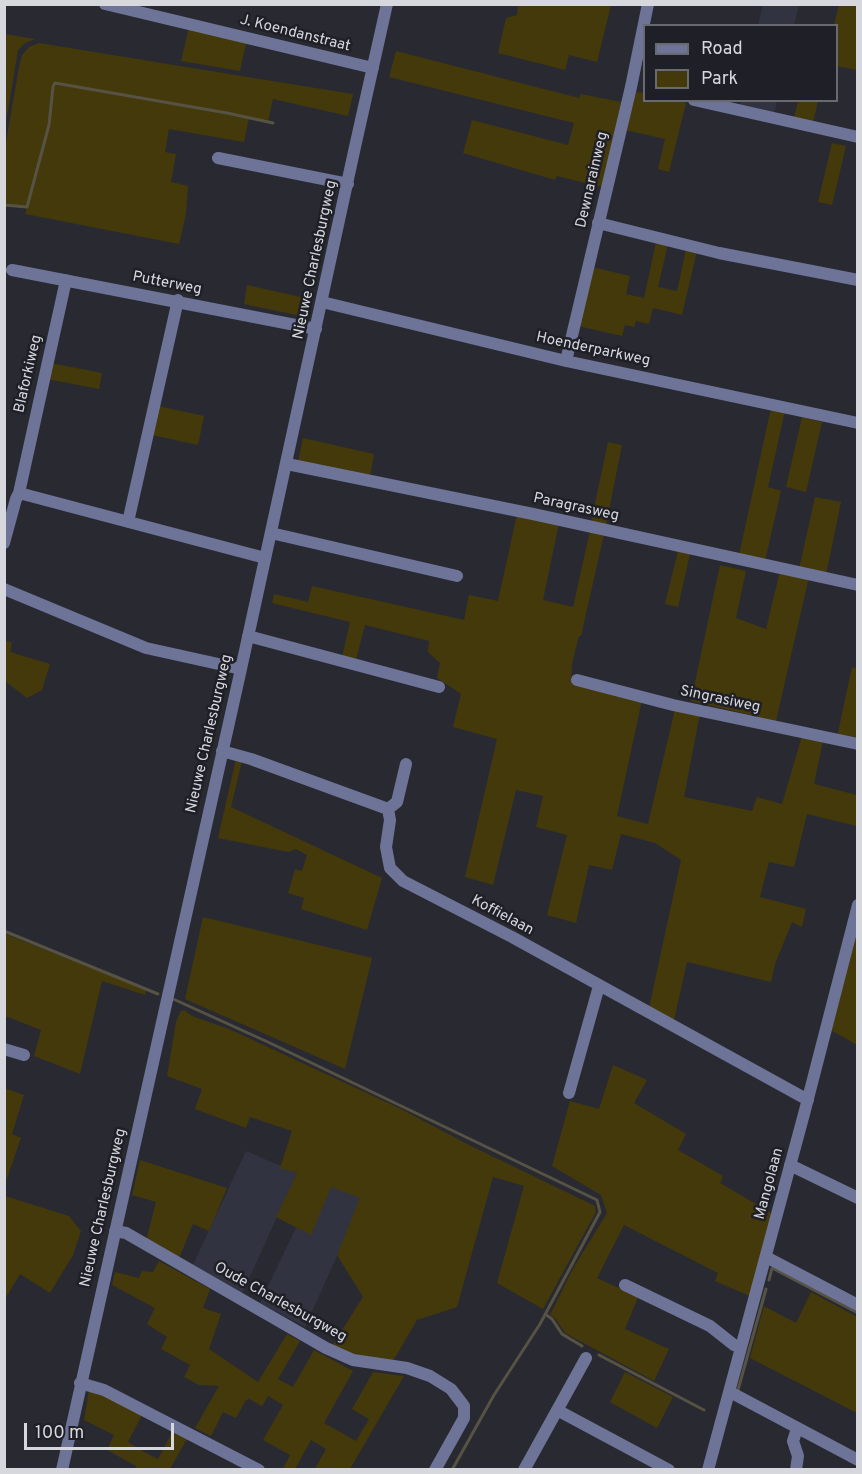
<!DOCTYPE html>
<html>
<head>
<meta charset="utf-8">
<style>
  body { margin:0 }
  #map { position:relative; width:862px; height:1474px; overflow:hidden; background:#292a31; font-family:Overpass,sans-serif }
  canvas { display:block }
  .frame { position:absolute; inset:0; border:6px solid #d7d8dd; pointer-events:none }
  .legend { position:absolute; left:643px; top:24px; width:195px; height:78px; box-sizing:border-box; background:#1f2027; border:2px solid #696a70; margin:0; padding:8px 10px; list-style:none; font-size:18px; color:#d7d8dd }
  .legend li { display:flex; align-items:center; gap:12px; height:30px }
  .legend b { width:30px; border:2px solid #696a70 }
  .scale { position:absolute; left:24px; top:1423px; width:150px; height:27px; box-sizing:border-box; border:3px solid #d7d8dd; border-top:0; padding-left:8px; font-size:18px; line-height:21px; white-space:nowrap; color:#d7d8dd; -webkit-text-stroke:4px #1f2027; paint-order:stroke }
</style>
</head>
<body>
<div id="map">
<canvas width="862" height="1474"></canvas>
<div class="frame"></div>
<ul class="legend">
<li><b style="height:8px;background:#6e7498"></b>Road</li>
<li><b style="height:16px;background:#44390a"></b>Park</li>
</ul>
<div class="scale">100 m</div>
</div>
<script>
const ctx = document.querySelector('canvas').getContext('2d');
ctx.lineJoin = 'round';
function fill(path, color) {
  ctx.fillStyle = color;
  ctx.fill(path, 'evenodd');
}
function shape(rows) {
  const path = new Path2D();
  for (const r of rows) {
    path.moveTo(r[0], r[1]);
    for (let i = 2; i < r.length; i += 2) path.lineTo(r[i], r[i + 1]);
  }
  return path;
}
function strokePath(path, color, width, dash) {
  ctx.strokeStyle = color;
  ctx.lineWidth = width;
  ctx.lineCap = dash ? 'butt' : 'round';
  ctx.setLineDash(dash || []);
  ctx.stroke(path);
}
function drawText(font, color, halo, rows, align = 'center') {
  ctx.font = font + ' Overpass,sans-serif';
  ctx.lineWidth = 5;
  ctx.setLineDash([]);
  ctx.textBaseline = 'middle';
  ctx.strokeStyle = halo;
  ctx.fillStyle = color;
  for (const [text, x, y, turn = 0] of rows) {
    ctx.save();
    ctx.translate(x, y);
    ctx.rotate((+turn || 0) * Math.PI / 180);
    ctx.textAlign = isNaN(turn) ? turn : align;
    if (halo) ctx.strokeText(text, 0, 0);
    ctx.fillText(text, 0, 0);
    ctx.restore();
  }
}
const built = shape([
  [763,5,799,5,794,25,758,25],
  [741,101,777,101,774,113,740,106],
  [246,1151,297,1173,242,1294,193,1265],
  [319,1180,364,1196,305,1327,260,1303]
]);
const green = shape([
  [518,5,611,5,597,62,569,55,565,70,498,53,506,18,517,15],
  [839,5,857,6,857,70,837,66,836,26,834,25],
  [189,27,247,39,240,71,181,61],
  [5,34,35,39,25,43,18,50,5,128],
  [39,43,235,75,353,94,348,116,273,99,268,122,249,118,244,142,169,129,165,152,176,154,171,182,188,186,186,214,179,244,25,214,27,207,5,204,5,148,19,67,22,55,29,47],
  [396,51,579,98,581,94,621,102,602,187,557,176,555,180,463,153,472,120,568,145,574,123,389,77],
  [637,92,644,93,644,100,677,100,686,103,669,172,658,169,665,139,625,130,634,94],
  [798,101,818,101,813,123,794,118],
  [832,143,846,146,832,205,818,202],
  [656,242,668,244,658,287,677,291,686,249,697,251,682,315,653,308,649,324,636,321,634,327,625,325,622,336,578,326,592,267,630,276,626,294,644,298],
  [247,285,305,298,301,316,244,304],
  [51,363,102,373,99,389,47,379],
  [158,406,204,416,198,445,152,435],
  [771,408,785,411,768,487,781,491,765,561,739,555],
  [802,417,822,422,806,492,786,487],
  [303,438,374,454,370,477,298,462],
  [608,442,622,445,606,525,591,522],
  [815,497,841,502,826,575,799,569],
  [517,514,559,523,543,600,573,607,590,531,604,534,581,636,579,636,572,664,571,681,642,700,617,816,648,824,675,709,700,713,684,797,752,811,757,797,782,804,802,736,823,741,814,784,857,795,857,826,807,814,794,867,769,862,760,897,806,909,802,927,792,922,775,964,771,982,687,962,674,1020,649,1008,681,860,655,843,621,834,612,870,589,865,576,923,547,915,567,835,536,827,543,796,516,790,493,885,465,877,497,739,453,727,461,694,437,678,440,663,428,652,429,641,365,625,356,660,342,657,350,622,272,603,274,594,308,602,312,586,464,620,469,595,498,601],
  [678,551,690,554,678,607,665,604],
  [720,565,746,571,736,618,766,629,780,571,809,577,776,721,691,701],
  [5,640,12,643,10,652,50,664,42,690,27,698,5,681],
  [852,667,857,669,857,741,837,737],
  [236,759,242,761,231,807,382,878,367,930,301,909,304,898,288,893,295,869,302,871,307,855,296,849,288,852,218,838],
  [203,917,372,958,345,1069,185,999],
  [857,919,857,1045,829,1029],
  [5,934,146,990,145,995,102,981,80,1074,34,1056,41,1030,5,1016],
  [184,1010,192,1016,229,1029,401,1109,467,1144,595,1206,596,1212,543,1309,497,1283,524,1186,493,1177,457,1307,417,1320,393,1361,352,1357,332,1346,363,1297,337,1255,360,1198,331,1187,311,1235,276,1217,297,1173,280,1168,292,1131,250,1117,246,1128,195,1109,202,1089,167,1076,176,1022,180,1012],
  [613,1065,647,1080,634,1103,686,1134,678,1150,723,1176,720,1183,773,1214,750,1296,715,1281,718,1273,624,1225,597,1278,638,1297,625,1329,669,1349,654,1381,565,1333,555,1318,550,1315,574,1267,607,1213,601,1195,552,1166,570,1101,599,1109],
  [4,1088,24,1095,12,1134,21,1138,5,1184],
  [140,1160,227,1188,209,1231,193,1224,178,1261,146,1241,156,1202,132,1195],
  [5,1196,69,1216,81,1231,73,1255,50,1293,20,1274,5,1299],
  [159,1261,210,1289,203,1308,221,1314,209,1349,258,1382,287,1334,300,1341,278,1379,293,1387,314,1350,353,1371,324,1423,356,1441,369,1419,352,1409,373,1372,404,1376,350,1469,315,1469,326,1449,311,1440,295,1469,283,1469,290,1455,263,1440,283,1405,268,1396,262,1406,249,1399,246,1400,236,1418,223,1412,211,1436,195,1428,219,1386,199,1385,184,1377,190,1365,161,1349,167,1337,147,1324,155,1308,112,1285,115,1272,139,1278,142,1271,153,1272],
  [811,1292,857,1317,857,1413,750,1358,764,1306,796,1323],
  [625,1372,673,1397,657,1428,610,1402],
  [89,1390,94,1390,142,1415,128,1442,144,1452,158,1459,174,1429,188,1437,170,1469,135,1469,136,1466,107,1450,114,1435,84,1420]
]);
const stream = shape([
  [4,205,27,207,49,125,53,87,55,83,227,113,273,123],
  [4,931,158,994],
  [171,998,270,1043,597,1200,600,1212,540,1324,494,1395,452,1470],
  [769,1280,772,1268,858,1313],
  [545,1314,552,1319,562,1334,582,1346],
  [599,1355,704,1410],
  [738,1390,766,1289]
]);
const street = shape([
  [105,4,373,68],
  [694,100,858,137],
  [218,158,348,184],
  [598,223,719,253,858,280],
  [12,270,316,329],
  [322,302,566,361,858,423],
  [566,361,631,87,648,4],
  [287,464,533,514,858,585],
  [19,493,265,558],
  [128,522,178,300],
  [271,533,457,576],
  [4,543,16,499,19,493,66,280],
  [4,589,146,648,241,669],
  [248,636,439,687],
  [577,680,673,705,858,744],
  [222,751,251,759,388,809,390,820,386,847,390,868,403,881,512,937,808,1100],
  [388,809,397,802,406,764],
  [4,1049,24,1055],
  [569,1093,599,986],
  [790,1165,858,1198],
  [115,1231,126,1233,326,1348,353,1360,407,1368,430,1376,451,1389,464,1406,464,1418,435,1470],
  [766,1257,858,1305],
  [625,1285,710,1326,734,1345,741,1347],
  [80,1383,104,1390,259,1470],
  [730,1392,858,1460],
  [557,1410,669,1470],
  [62,1470,241,669,355,147,387,4],
  [524,1470,586,1358],
  [708,1470,804,1114,858,905],
  [796,1470,798,1456,793,1441,797,1429]
]);
const streetNames = [
  ["J. Koendanstraat",295,34,14],
  ["Dewnarainweg",593,180,-77],
  ["Nieuwe Charlesburgweg",316,260,-78],
  ["Putterweg",167,284,11],
  ["Hoenderparkweg",593,350,12],
  ["Blaforkiweg",29,374,-77],
  ["Paragrasweg",576,508,12],
  ["Singrasiweg",720,700,12],
  ["Nieuwe Charlesburgweg",210,734,-77],
  ["Koffielaan",502,916,28],
  ["Mangolaan",770,1184,-75],
  ["Nieuwe Charlesburgweg",104,1208,-77],
  ["Oude Charlesburgweg",280,1303,29]
];
fill(built, '#313340');
fill(green, '#44390a');
strokePath(stream, '#565244', 3);
strokePath(street, '#6e7498', 12);
drawText('15px', '#d7d8dd', '#1f2027', streetNames);
</script>
</body>
</html>
